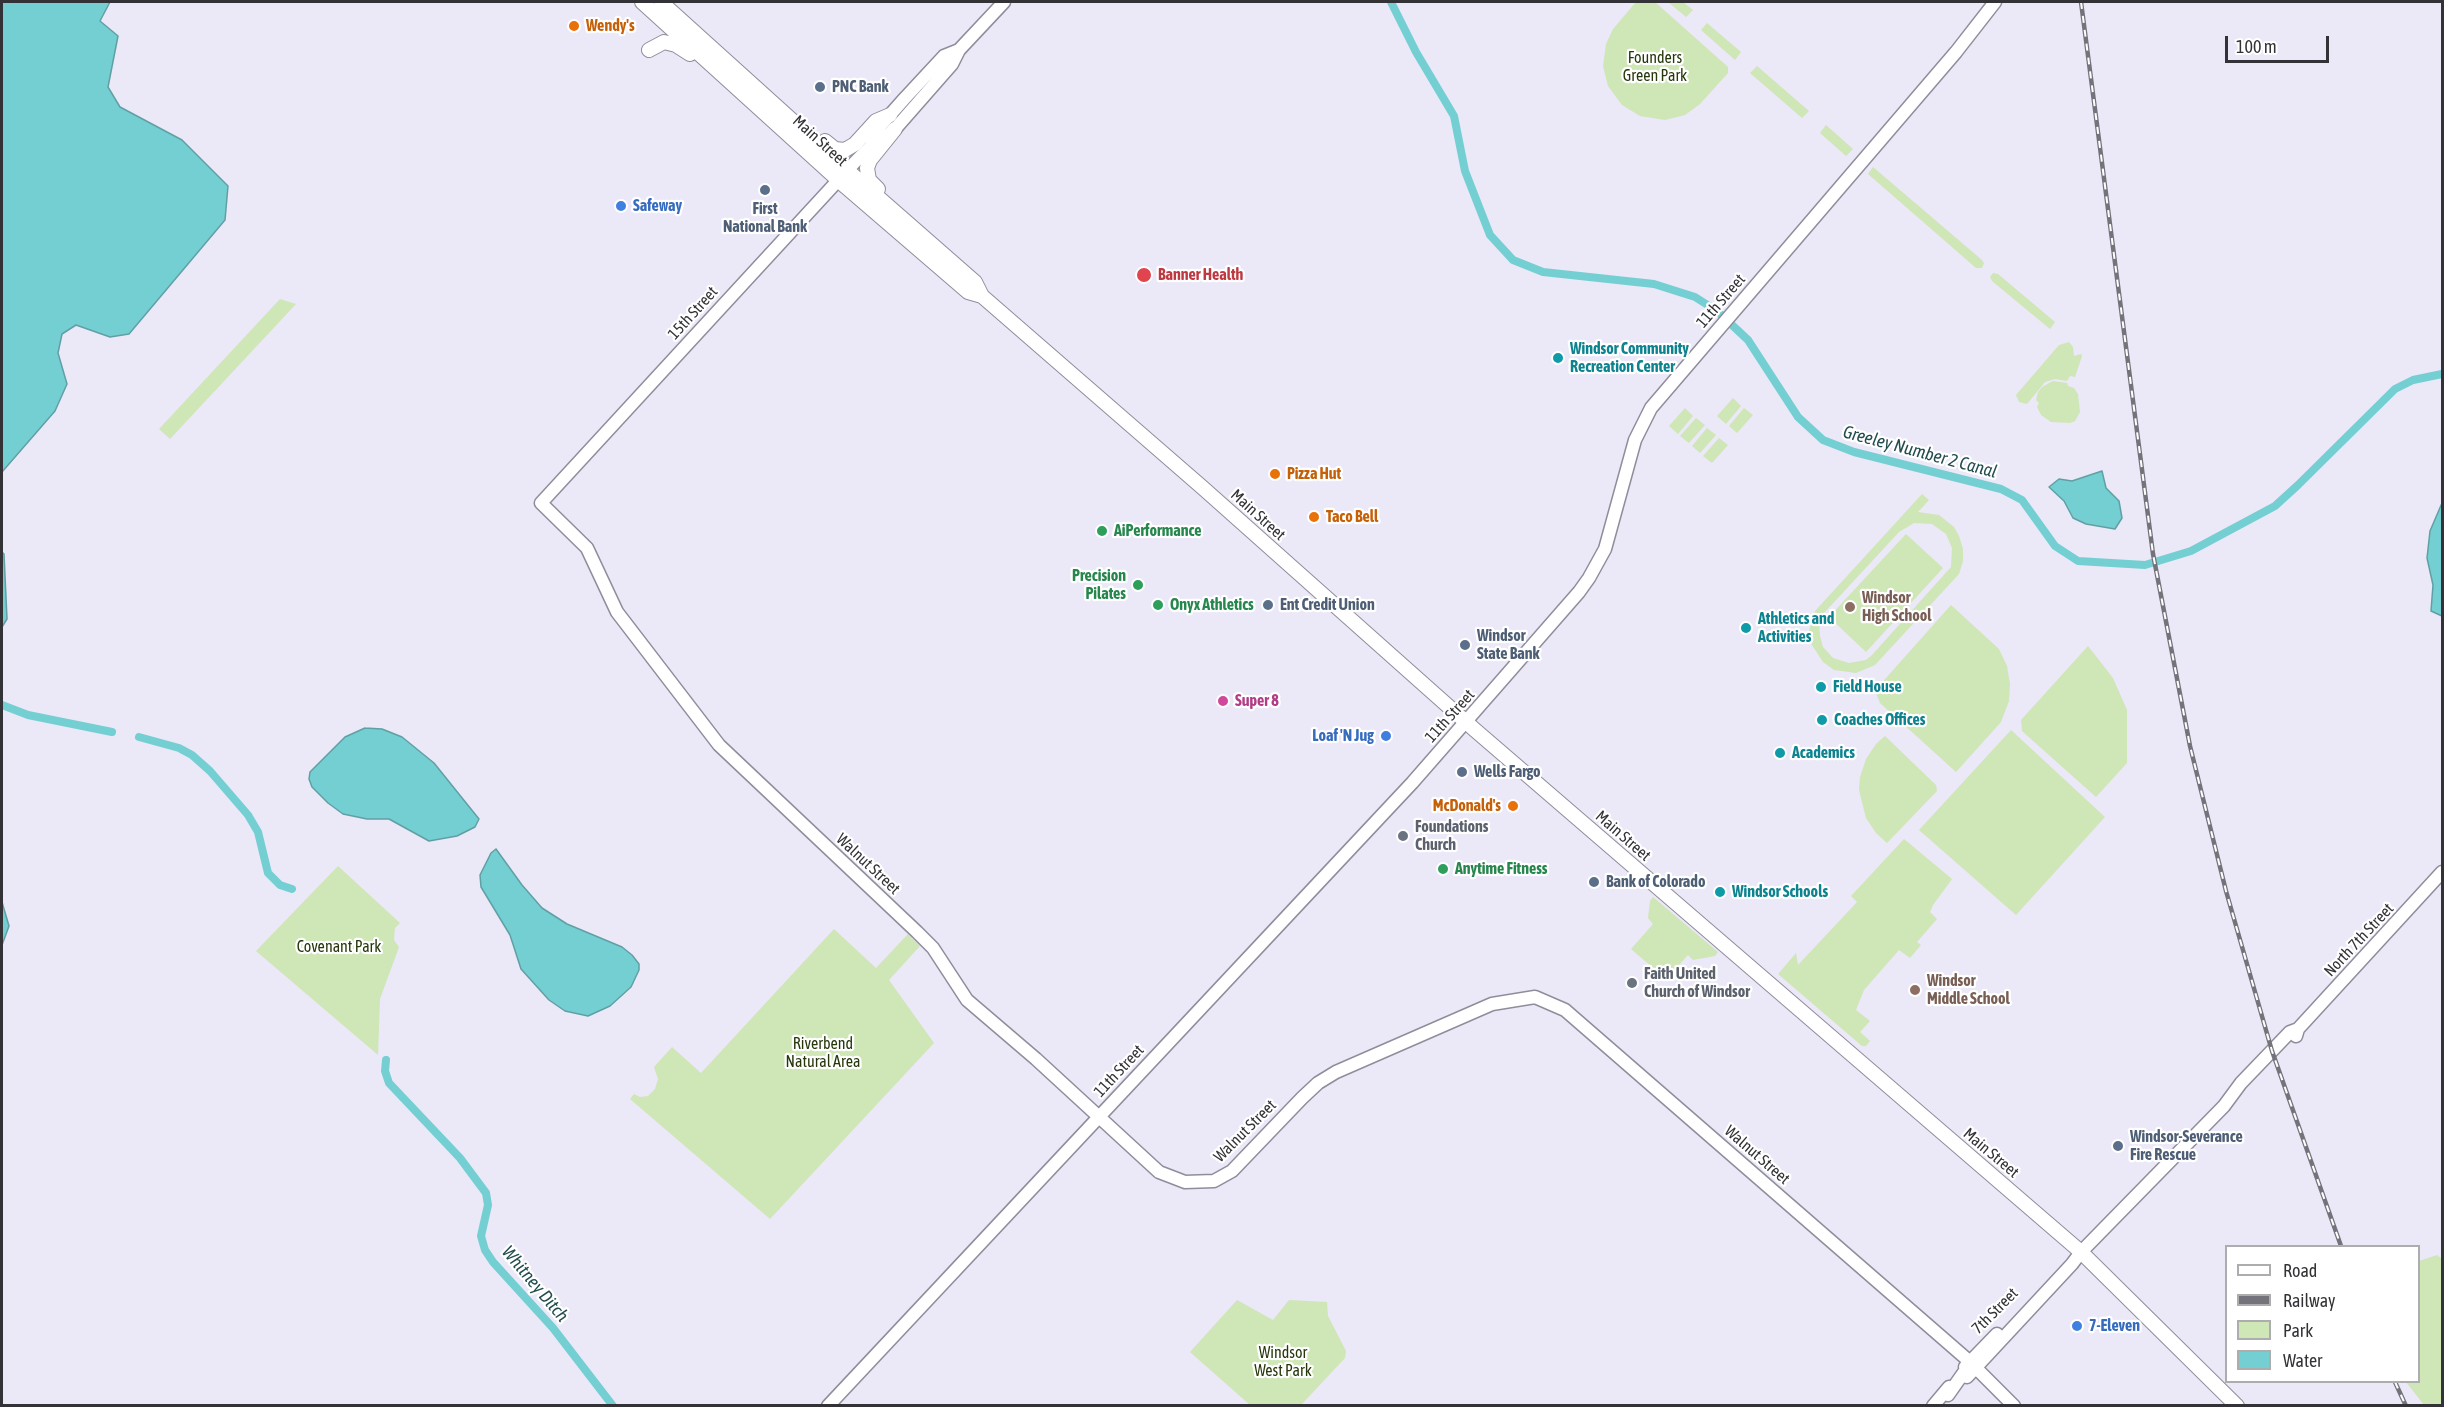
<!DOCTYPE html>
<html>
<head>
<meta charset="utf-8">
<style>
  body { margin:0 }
  #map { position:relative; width:2444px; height:1407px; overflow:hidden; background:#ebe8f7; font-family:"Asap Condensed",sans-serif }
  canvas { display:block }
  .frame { position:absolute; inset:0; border:3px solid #333237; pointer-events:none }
  .legend { position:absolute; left:2225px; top:1245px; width:195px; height:138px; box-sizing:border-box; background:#fff; border:2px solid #adadaf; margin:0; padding:8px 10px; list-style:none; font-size:18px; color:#333237 }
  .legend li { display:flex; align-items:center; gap:12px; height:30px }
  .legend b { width:30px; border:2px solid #adadaf }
  .scale { position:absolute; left:2225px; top:36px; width:104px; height:27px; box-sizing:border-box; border:3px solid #333237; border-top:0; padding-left:8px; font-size:18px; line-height:21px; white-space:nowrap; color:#333237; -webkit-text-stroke:4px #fff; paint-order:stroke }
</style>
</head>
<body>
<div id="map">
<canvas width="2444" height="1407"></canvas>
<div class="frame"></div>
<ul class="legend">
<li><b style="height:8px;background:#fff"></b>Road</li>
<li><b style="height:8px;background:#74737b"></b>Railway</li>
<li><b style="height:16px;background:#cfe6b6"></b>Park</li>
<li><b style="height:16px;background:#74cfd2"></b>Water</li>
</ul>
<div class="scale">100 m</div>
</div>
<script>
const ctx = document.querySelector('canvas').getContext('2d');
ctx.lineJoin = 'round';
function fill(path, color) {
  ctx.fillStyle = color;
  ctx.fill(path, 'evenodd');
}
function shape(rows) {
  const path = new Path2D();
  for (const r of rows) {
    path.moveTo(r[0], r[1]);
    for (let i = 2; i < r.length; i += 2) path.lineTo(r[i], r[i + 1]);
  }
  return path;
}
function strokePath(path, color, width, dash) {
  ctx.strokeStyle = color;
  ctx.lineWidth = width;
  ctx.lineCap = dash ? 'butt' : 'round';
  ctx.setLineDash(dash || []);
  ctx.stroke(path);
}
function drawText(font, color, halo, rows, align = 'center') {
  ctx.font = font + ' "Asap Condensed",sans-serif';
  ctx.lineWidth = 4.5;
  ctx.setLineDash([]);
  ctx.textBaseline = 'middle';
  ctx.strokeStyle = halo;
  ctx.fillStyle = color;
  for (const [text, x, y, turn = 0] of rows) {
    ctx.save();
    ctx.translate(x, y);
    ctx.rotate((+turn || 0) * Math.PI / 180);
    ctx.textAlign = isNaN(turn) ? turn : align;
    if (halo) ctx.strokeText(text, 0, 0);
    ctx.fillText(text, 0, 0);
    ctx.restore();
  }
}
const green = shape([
  [1636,2,1655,2,1728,67,1728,73,1700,104,1685,115,1665,120,1640,116,1622,105,1608,86,1603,66,1606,44,1613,29],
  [1668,2,1683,2,1693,10,1686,17],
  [1707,23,1741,52,1735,60,1701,30],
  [1757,66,1809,111,1802,118,1750,73],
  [1826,125,1853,149,1846,156,1820,133],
  [1873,167,1982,260,1984,263,1982,268,1976,268,1868,174],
  [1993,273,1998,274,2055,322,2050,329,1992,281,1990,277],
  [280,299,296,304,170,439,159,429],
  [2069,342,2073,347,2074,356,2081,354,2082,356,2075,377,2070,376,2067,381,2055,379,2045,382,2027,404,2019,402,2016,395,2059,345],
  [2053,381,2067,383,2068,386,2074,388,2078,394,2080,412,2075,421,2070,423,2051,422,2041,415,2037,407,2039,403,2036,400,2038,392,2042,387],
  [1733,398,1741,406,1726,424,1717,416],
  [1685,408,1693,416,1678,434,1669,426],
  [1744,408,1753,415,1737,433,1729,426],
  [1696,418,1705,425,1689,443,1680,436],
  [1707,428,1716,435,1700,453,1692,446],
  [1719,438,1728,445,1712,463,1703,456],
  [1922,494,1929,500,1918,512,1939,515,1954,527,1959,536,1963,549,1963,561,1959,574,1875,665,1856,673,1834,670,1823,662,1810,642,1809,631,1815,611],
  [1914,523,1932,524,1946,534,1952,548,1951,567,1872,655,1866,660,1849,663,1833,658,1823,647,1820,636,1819,624,1824,613,1899,532],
  [1906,534,1943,568,1866,652,1829,617],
  [1951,605,1999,649,2007,666,2010,684,2009,701,2001,722,1956,772,1880,703,1876,693,1878,687],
  [2088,646,2113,678,2127,710,2127,763,2096,797,2022,731,2021,720],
  [2011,730,2105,817,2016,915,1919,830],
  [1885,736,1936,785,1937,791,1887,843,1876,833,1866,818,1859,790,1860,777,1866,759,1876,744],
  [1904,839,1952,879,1933,905,1930,912,1937,919,1917,942,1921,945,1910,958,1899,950,1864,990,1856,1010,1870,1021,1860,1032,1870,1041,1866,1046,1862,1046,1778,974,1796,953,1798,965,1857,902,1851,896],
  [338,866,400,923,395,928,394,940,399,947,380,999,378,1055,256,951],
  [1653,897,1718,952,1715,956,1693,960,1688,955,1666,979,1631,949,1653,924,1648,918,1650,901],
  [834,929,876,968,908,934,920,946,889,980,934,1043,770,1219,630,1099,634,1094,640,1097,648,1096,655,1089,658,1079,654,1067,672,1047,701,1073],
  [2437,1255,2442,1259,2442,1405,2424,1405,2406,1382,2418,1382,2419,1261],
  [1237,1300,1273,1320,1289,1300,1327,1302,1328,1316,1346,1351,1345,1358,1301,1405,1250,1405,1190,1352]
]);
const water = shape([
  [2,2,110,2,100,21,118,36,108,87,120,107,182,140,228,186,225,220,129,334,110,337,76,325,62,334,58,353,67,384,55,411,2,472,2,2],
  [2102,471,2106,488,2119,501,2122,518,2115,529,2086,524,2073,518,2064,501,2049,487,2059,479,2072,481,2102,471],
  [2442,503,2442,616,2431,611,2433,585,2427,558,2430,531,2442,503],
  [2,552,4,554,7,619,2,627,2,552],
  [365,728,382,729,402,737,434,763,479,819,475,827,457,836,429,841,389,819,367,819,343,814,328,803,312,787,309,779,310,772,345,737,365,728],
  [496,849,522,885,542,908,567,924,622,947,632,955,639,964,639,970,631,987,610,1006,588,1016,565,1011,549,1000,521,969,510,935,481,887,480,875,491,853,496,849],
  [2,902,9,926,2,945,2,902]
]);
const canal = shape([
  [1391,2,1416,52,1454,116,1465,171,1490,235,1513,260,1543,272,1654,284,1695,297,1717,311,1748,340,1798,417,1823,440,1854,452,2001,489,2022,500,2055,546,2078,561,2145,565,2191,551,2275,506,2298,485,2395,389,2413,380,2442,374],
  [2,705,28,715,112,732],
  [139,737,179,748,192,755,210,771,248,815,258,832,268,873,280,885,292,889],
  [386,1060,385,1071,389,1083,460,1158,486,1193,488,1205,481,1236,485,1250,493,1262,553,1328,613,1406]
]);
const secondary = shape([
  [1004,2,959,50,952,64,895,129,881,141,871,146,855,162,541,503,587,548,617,612,719,745,917,932,933,948,967,1000,1036,1059,1159,1172,1185,1182,1214,1181,1232,1171,1302,1098,1318,1083,1336,1072,1492,1004,1535,997,1565,1010,1969,1361,1967,1368,1948,1395],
  [871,146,874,133,905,98,944,56,959,50],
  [2296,1036,2298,1029,2442,872],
  [1977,1360,1976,1368,2014,1406],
  [1965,1367,1997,1334],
  [1967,1377,2072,1264,2081,1252,2224,1106,2241,1083,2290,1032,2298,1029],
  [828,1406,1412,783,1579,592,1589,578,1605,549,1635,440,1651,408,1956,52,1995,2],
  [1933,1406,1949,1387]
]);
const primary = shape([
  [642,2,846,187,968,292,982,296],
  [661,2,847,170,975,282,982,296,1203,488,1475,730,2081,1252,2237,1406],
  [649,50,664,42,676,45,690,54],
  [825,141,835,149,845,150,855,144,876,121,890,115],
  [878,189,869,180,867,168,870,160,895,129]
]);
const rail = shape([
  [2081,2,2153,554,2190,746,2226,891,2272,1051,2341,1246],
  [2395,1382,2406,1406]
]);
const markers = [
  [574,26,6,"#e8710a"],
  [820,87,6,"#5c6f8a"],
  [765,190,6,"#5c6f8a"],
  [621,206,6,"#3f7fe0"],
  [1144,275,8,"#e0444e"],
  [1558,358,6,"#0f9aa8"],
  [1275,474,6,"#e8710a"],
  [1314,517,6,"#e8710a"],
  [1102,531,6,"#2e9e5b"],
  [1138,585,6,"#2e9e5b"],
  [1158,605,6,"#2e9e5b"],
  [1268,605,6,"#5c6f8a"],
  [1850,607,6,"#8d6e63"],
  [1746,628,6,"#0f9aa8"],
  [1465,645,6,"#5c6f8a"],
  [1821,687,6,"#0f9aa8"],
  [1223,701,6,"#d1479c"],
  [1822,720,6,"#0f9aa8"],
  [1386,736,6,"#3f7fe0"],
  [1780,753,6,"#0f9aa8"],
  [1462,772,6,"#5c6f8a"],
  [1513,806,6,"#e8710a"],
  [1403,836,6,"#6b7280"],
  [1443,869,6,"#2e9e5b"],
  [1594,882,6,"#5c6f8a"],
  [1720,892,6,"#0f9aa8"],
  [1632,983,6,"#6b7280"],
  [1915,990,6,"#8d6e63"],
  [2118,1146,6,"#5c6f8a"],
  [2077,1326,6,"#3f7fe0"]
];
const foodNames = [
  ["Wendy's",586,26],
  ["Pizza Hut",1287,474],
  ["Taco Bell",1326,517],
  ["McDonald's",1501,806,"right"]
];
const parkNames = [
  ["Founders",1655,58],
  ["Green Park",1655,76],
  ["Covenant Park",339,947],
  ["Riverbend",823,1044],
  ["Natural Area",823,1062],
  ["Windsor",1283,1353],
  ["West Park",1283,1371]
];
const serviceNames = [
  ["PNC Bank",832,87],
  ["First",765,209,"center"],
  ["National Bank",765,227,"center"],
  ["Ent Credit Union",1280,605],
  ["Windsor",1477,636],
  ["State Bank",1477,654],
  ["Wells Fargo",1474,772],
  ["Bank of Colorado",1606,882],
  ["Windsor-Severance",2130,1137],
  ["Fire Rescue",2130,1155]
];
const streetNames = [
  ["Main Street",820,141,42],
  ["11th Street",1721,301,-49],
  ["15th Street",693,313,-48],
  ["Main Street",1258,515,42],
  ["11th Street",1450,716,-48],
  ["Main Street",1623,836,41],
  ["Walnut Street",868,864,43],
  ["North 7th Street",2359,940,-47],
  ["11th Street",1119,1071,-47],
  ["Walnut Street",1245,1131,-45],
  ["Main Street",1991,1153,40],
  ["Walnut Street",1757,1155,41],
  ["7th Street",1995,1311,-45]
];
const shopNames = [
  ["Safeway",633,206],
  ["Loaf 'N Jug",1374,736,"right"],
  ["7-Eleven",2089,1326]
];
const healthNames = [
  ["Banner Health",1158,275]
];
const cultureNames = [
  ["Windsor Community",1570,349],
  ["Recreation Center",1570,367],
  ["Athletics and",1758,619],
  ["Activities",1758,637],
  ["Field House",1833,687],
  ["Coaches Offices",1834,720],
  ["Academics",1792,753],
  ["Windsor Schools",1732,892]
];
const leisureNames = [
  ["AiPerformance",1114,531],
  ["Precision",1126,576,"right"],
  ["Pilates",1126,594,"right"],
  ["Onyx Athletics",1170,605],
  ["Anytime Fitness",1455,869]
];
const educationNames = [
  ["Windsor",1862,598],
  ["High School",1862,616],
  ["Windsor",1927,981],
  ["Middle School",1927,999]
];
const hotelNames = [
  ["Super 8",1235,701]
];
const worshipNames = [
  ["Foundations",1415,827],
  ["Church",1415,845],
  ["Faith United",1644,974],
  ["Church of Windsor",1644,992]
];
const waterNames = [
  ["Greeley Number 2 Canal",1920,452,15],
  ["Whitney Ditch",535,1284,50]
];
fill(green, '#cfe6b6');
fill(water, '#74cfd2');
strokePath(water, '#60a0a4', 1.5);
strokePath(canal, '#74cfd2', 8);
strokePath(secondary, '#908d9b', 15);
strokePath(primary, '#908d9b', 16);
strokePath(secondary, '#fff', 12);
strokePath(primary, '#fff', 14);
strokePath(rail, '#74737b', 4.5);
strokePath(rail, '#fff', 2, [7]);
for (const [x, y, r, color] of markers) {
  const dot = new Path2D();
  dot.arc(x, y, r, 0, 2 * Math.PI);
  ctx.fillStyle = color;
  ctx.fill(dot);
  strokePath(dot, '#fff', 2);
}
drawText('bold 16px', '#c56008', '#fff', foodNames, 'left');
drawText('16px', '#26370b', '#fff', parkNames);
drawText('bold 16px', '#4e5e75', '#fff', serviceNames, 'left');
drawText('16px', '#333237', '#fff', streetNames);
drawText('bold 16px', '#366cbe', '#fff', shopNames, 'left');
drawText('bold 16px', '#be3a42', '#fff', healthNames, 'left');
drawText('bold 16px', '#0d838f', '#fff', cultureNames, 'left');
drawText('bold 16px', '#27864d', '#fff', leisureNames, 'left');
drawText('bold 16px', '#785e54', '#fff', educationNames, 'left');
drawText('bold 16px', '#b23c85', '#fff', hotelNames, 'left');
drawText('bold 16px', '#5b616d', '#fff', worshipNames, 'left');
drawText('italic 18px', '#234d4e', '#fff', waterNames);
</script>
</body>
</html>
